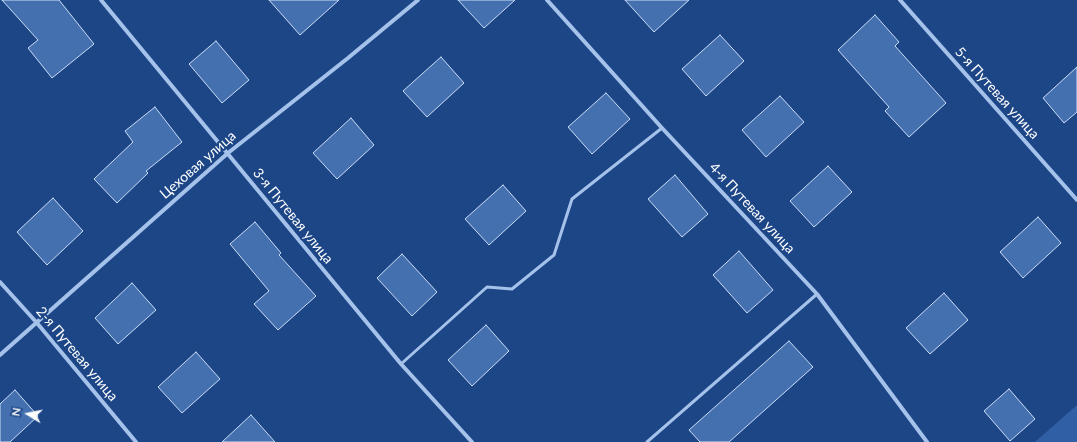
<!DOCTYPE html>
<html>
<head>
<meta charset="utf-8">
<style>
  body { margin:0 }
  #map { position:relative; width:1077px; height:442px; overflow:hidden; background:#1d4687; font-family:Lato,sans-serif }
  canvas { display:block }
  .north { position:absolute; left:8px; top:394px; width:40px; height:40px; -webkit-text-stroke:3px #1d4687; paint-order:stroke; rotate:280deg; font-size:11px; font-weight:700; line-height:16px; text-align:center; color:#fff }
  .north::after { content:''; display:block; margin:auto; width:14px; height:18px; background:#fff; clip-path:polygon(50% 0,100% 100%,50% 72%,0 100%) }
</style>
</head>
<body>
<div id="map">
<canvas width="1077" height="442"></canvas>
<div class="north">N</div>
</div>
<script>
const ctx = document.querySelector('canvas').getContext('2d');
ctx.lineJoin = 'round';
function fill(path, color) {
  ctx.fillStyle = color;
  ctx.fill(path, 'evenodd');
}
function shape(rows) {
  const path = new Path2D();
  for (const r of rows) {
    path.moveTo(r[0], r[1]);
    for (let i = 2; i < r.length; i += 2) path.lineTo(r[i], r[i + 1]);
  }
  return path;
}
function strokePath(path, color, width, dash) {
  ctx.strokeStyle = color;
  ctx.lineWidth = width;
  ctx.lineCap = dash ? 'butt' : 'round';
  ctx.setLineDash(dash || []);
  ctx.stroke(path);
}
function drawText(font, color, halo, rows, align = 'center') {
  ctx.font = font + ' Lato,sans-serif';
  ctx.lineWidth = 4;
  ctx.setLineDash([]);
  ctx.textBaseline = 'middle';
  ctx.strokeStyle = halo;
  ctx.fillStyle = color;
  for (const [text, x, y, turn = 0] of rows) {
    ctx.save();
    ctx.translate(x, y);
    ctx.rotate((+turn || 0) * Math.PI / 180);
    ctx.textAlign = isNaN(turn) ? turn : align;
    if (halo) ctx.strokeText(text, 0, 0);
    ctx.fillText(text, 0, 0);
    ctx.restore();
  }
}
const green = shape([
  [1077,405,1077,442,1035,442]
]);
const building = shape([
  [2,0,59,0,94,44,52,78,28,48,38,40,2,0],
  [269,0,339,0,300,35,269,0],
  [458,0,515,0,484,28,458,0],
  [625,0,689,0,654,32,625,0],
  [875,15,899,42,895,46,946,103,909,137,885,111,889,107,838,50,875,15],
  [720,35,744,61,706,96,682,69,720,35],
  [216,41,249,80,222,103,189,64,216,41],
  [441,57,464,83,427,117,403,91,441,57],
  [1077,67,1077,112,1064,123,1043,98,1077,67],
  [606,93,630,119,592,154,568,127,606,93],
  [780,96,804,122,766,157,742,130,780,96],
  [155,107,182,142,146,171,148,173,117,203,94,179,133,142,125,131,155,107],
  [351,118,374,145,337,179,313,153,351,118],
  [828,166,852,192,814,227,790,201,828,166],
  [675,175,708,214,682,237,648,199,675,175],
  [503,185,526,211,489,245,465,219,503,185],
  [53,198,83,231,47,265,17,232,53,198],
  [1038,217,1061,243,1023,278,1000,252,1038,217],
  [255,222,281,253,279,255,316,296,278,330,254,304,269,291,230,244,255,222],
  [739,251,773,290,747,313,713,275,739,251],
  [402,254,437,292,412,316,377,278,402,254],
  [132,283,156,310,118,344,95,318,132,283],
  [944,293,968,320,930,354,906,328,944,293],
  [486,325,509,351,472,386,448,360,486,325],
  [789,341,813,367,729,442,700,442,689,430,789,341],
  [196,352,220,379,182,413,158,387,196,352],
  [1009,389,1035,419,1010,441,984,411,1009,389],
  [15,390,38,416,10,442,0,442,0,404,15,390],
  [251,415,275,442,222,442,251,415]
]);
const service = shape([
  [401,364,487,287,512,289,554,255,572,199,662,128],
  [647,442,817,294]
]);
const minor = shape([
  [101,0,401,364,472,442],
  [547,0,662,128,817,294,927,442],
  [900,0,1077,200],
  [0,282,37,323,136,442],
  [0,355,228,153,348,58,418,0]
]);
const streetNames = [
  ["5-я Путевая улица",997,93,48],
  ["Цеховая улица",198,165,-41],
  ["4-я Путевая улица",752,208,47],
  ["3-я Путевая улица",293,216,51],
  ["2-я Путевая улица",77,354,50]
];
fill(green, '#305fa5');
fill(building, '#4570b0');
strokePath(building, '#caddf8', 1);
strokePath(service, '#a5c2eb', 3);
strokePath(minor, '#a5c2eb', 4);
drawText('14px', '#fff', '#1d4687', streetNames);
</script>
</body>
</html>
